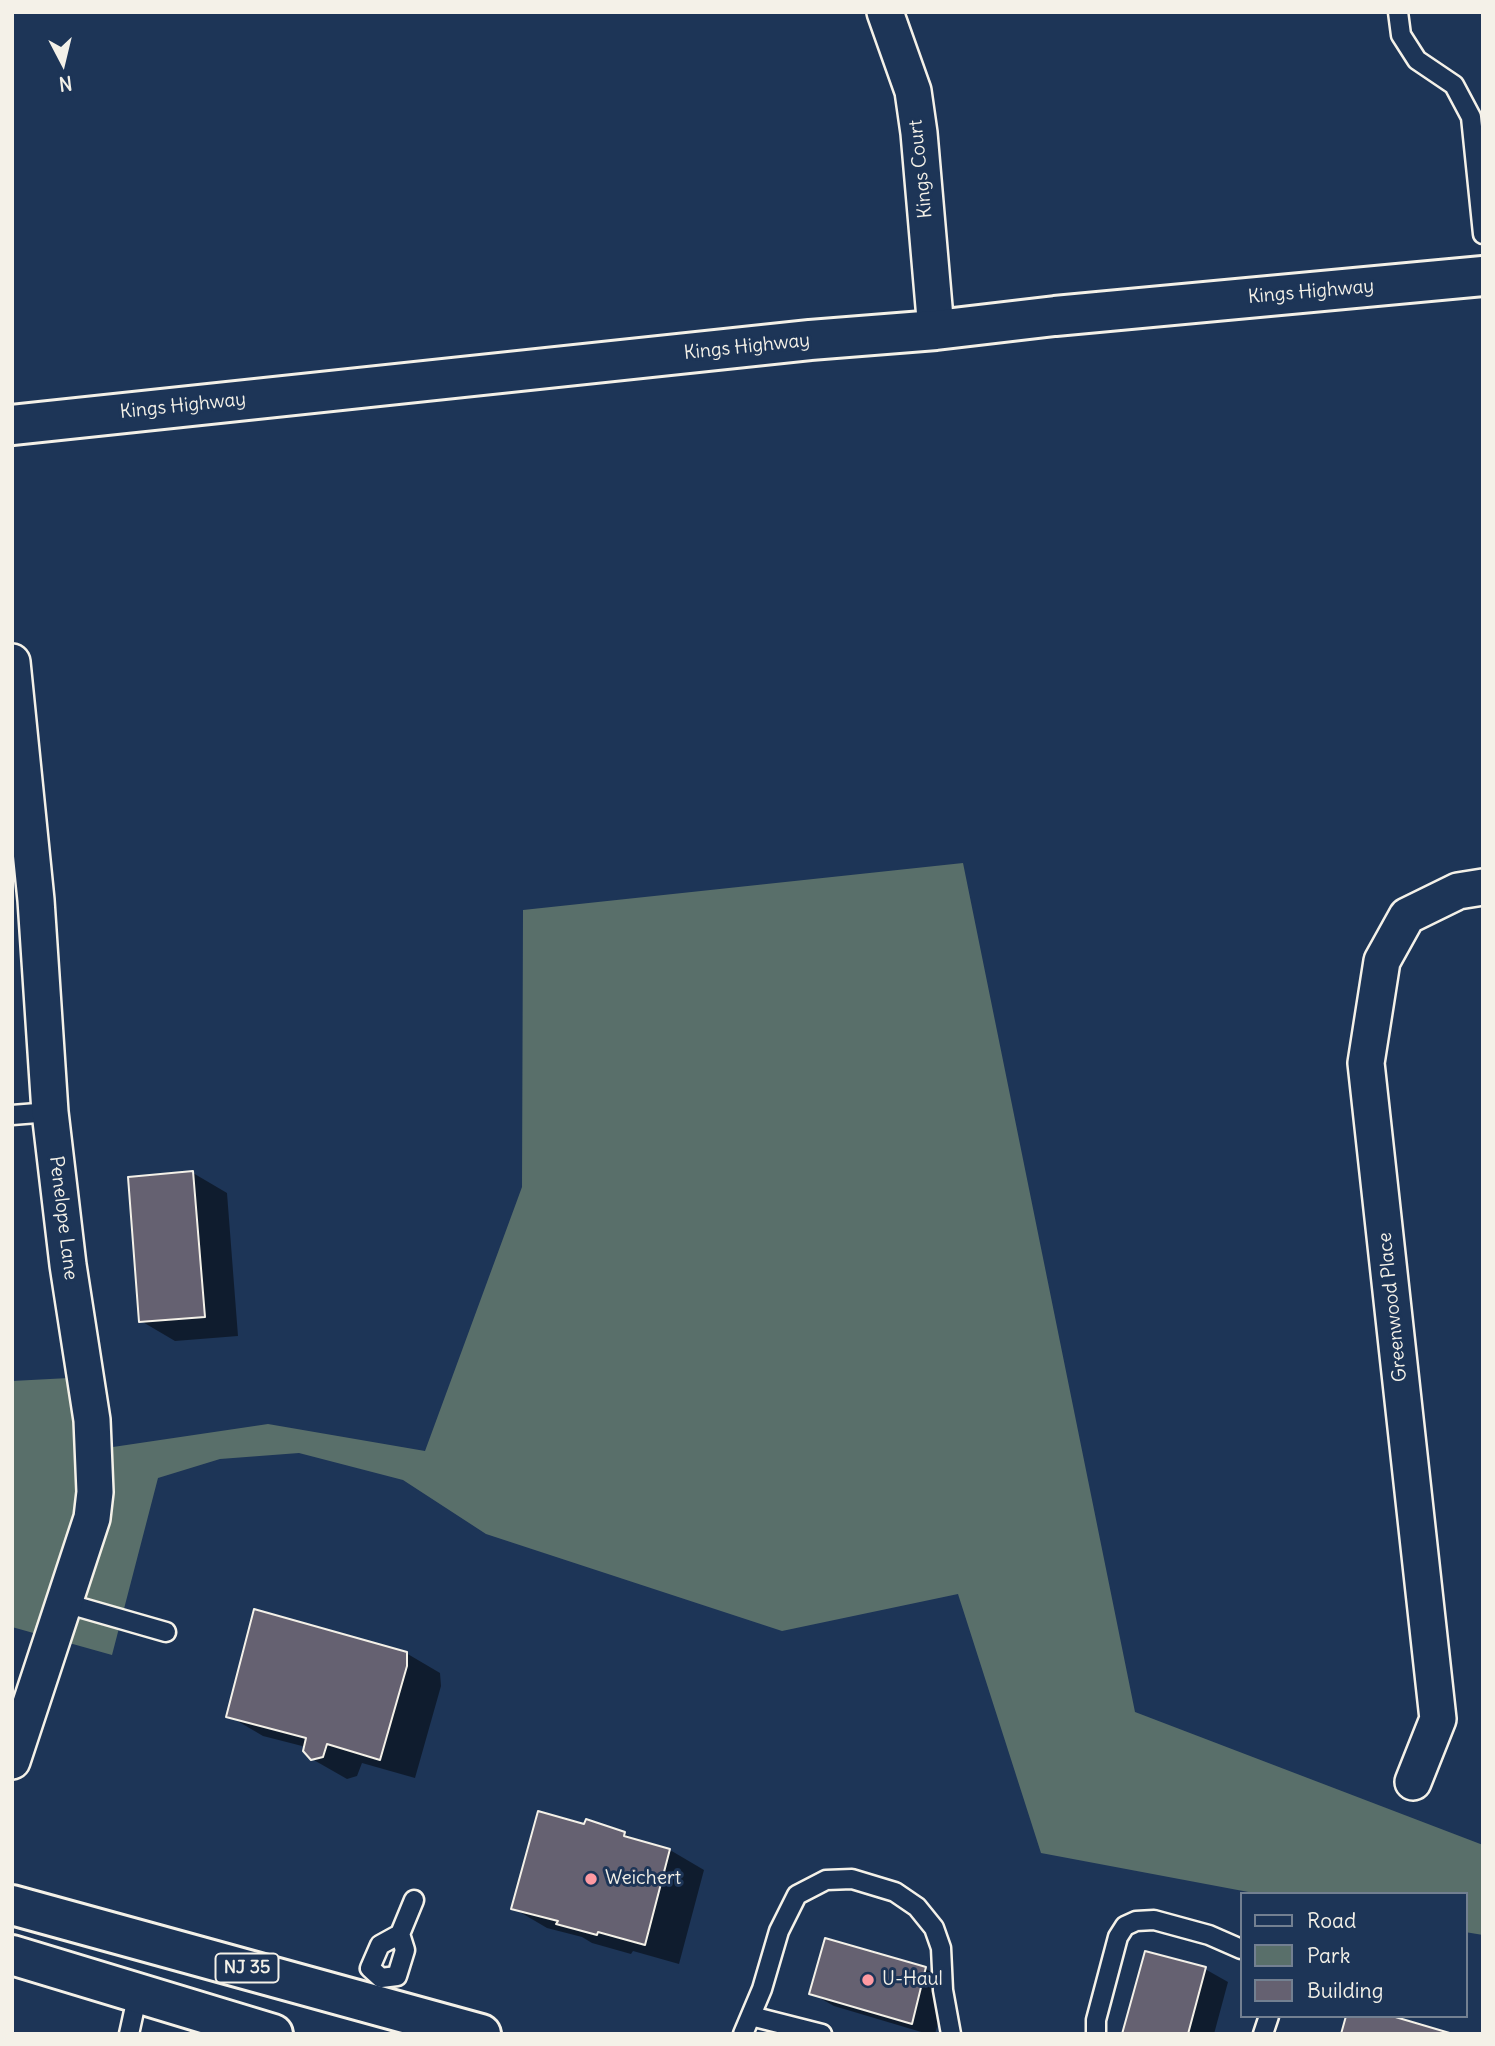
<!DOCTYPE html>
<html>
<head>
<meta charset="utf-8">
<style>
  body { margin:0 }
  #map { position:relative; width:1495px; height:2046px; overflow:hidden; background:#1d3557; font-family:Delius,sans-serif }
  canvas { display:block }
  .frame { position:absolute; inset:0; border:14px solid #f4f1e8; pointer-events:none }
  .legend { position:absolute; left:1240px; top:1892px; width:228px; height:126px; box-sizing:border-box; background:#1d3557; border:2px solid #738091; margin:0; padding:9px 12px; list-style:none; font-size:21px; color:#f4f1e8 }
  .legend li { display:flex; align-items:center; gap:14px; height:35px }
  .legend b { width:35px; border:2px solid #738091 }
  .north { position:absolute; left:28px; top:28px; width:70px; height:70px; -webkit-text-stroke:5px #1d3557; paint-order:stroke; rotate:173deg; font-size:19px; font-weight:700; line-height:28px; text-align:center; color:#f4f1e8 }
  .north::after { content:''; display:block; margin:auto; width:24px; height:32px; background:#f4f1e8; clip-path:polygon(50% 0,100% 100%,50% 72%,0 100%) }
</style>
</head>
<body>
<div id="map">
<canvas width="1495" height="2046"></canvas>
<div class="frame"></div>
<ul class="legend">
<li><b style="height:9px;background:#1d3557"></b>Road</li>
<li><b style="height:19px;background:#596f6a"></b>Park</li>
<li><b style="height:19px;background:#656171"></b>Building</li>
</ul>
<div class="north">N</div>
</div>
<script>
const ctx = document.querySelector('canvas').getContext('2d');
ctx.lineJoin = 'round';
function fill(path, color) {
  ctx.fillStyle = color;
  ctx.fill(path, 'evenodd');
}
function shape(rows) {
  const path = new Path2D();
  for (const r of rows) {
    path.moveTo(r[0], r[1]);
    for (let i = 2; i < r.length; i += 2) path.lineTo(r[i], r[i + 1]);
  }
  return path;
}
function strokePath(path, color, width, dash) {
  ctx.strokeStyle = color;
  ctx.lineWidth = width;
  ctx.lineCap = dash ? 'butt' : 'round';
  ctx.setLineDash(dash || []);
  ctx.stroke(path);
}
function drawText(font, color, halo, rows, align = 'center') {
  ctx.font = font + ' Delius,sans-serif';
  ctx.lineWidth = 6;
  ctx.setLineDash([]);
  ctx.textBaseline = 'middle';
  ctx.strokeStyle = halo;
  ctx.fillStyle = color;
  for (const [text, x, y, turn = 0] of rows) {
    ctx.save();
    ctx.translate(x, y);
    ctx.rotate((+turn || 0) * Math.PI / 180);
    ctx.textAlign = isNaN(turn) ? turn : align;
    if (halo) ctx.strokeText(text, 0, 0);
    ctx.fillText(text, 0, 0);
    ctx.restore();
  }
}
const green = shape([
  [963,863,1135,1712,1483,1845,1483,1935,1465,1932,1465,1894,1259,1894,1041,1853,958,1594,782,1631,486,1534,403,1480,299,1453,220,1459,158,1478,112,1655,12,1627,12,1381,69,1378,86,1451,268,1424,425,1451,522,1187,523,910]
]);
const shadow = shape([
  [193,1173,227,1193,238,1336,175,1341,141,1321],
  [406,1653,440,1673,441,1686,415,1778,362,1763,357,1776,347,1779,312,1759,306,1747,263,1736,229,1716],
  [585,1826,624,1833,639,1842,670,1850,704,1870,679,1964,633,1951,631,1954,592,1943,582,1937,547,1928,513,1908],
  [926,1969,949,1982,935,2034,928,2034,834,2006,811,1993],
  [1205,1969,1228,1982,1214,2034,1124,2034]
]);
const building = shape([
  [193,1171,205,1317,139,1322,128,1177,193,1171],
  [254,1609,407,1652,407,1666,380,1760,327,1744,323,1757,311,1760,303,1751,306,1738,226,1717,254,1609],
  [538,1811,584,1824,586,1819,625,1832,624,1836,670,1849,645,1945,598,1932,597,1935,556,1924,558,1921,511,1909,538,1811],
  [825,1938,926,1967,912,2024,809,1994,825,1938],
  [1145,1951,1206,1967,1188,2034,1122,2034,1145,1951],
  [1346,2016,1392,2016,1453,2034,1341,2034,1346,2016]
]);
const lane = shape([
  [1398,12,1401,35,1417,60,1454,85,1471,117,1483,234],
  [12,1115,50,1112],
  [65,1603,166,1632],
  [400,1934,405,1950,397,1976,381,1978,370,1968,380,1945,400,1934,414,1900],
  [751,2016,822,2034],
  [129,2034,138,1993],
  [743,2034,762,1989,779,1931,797,1895,826,1880,852,1879,895,1892,917,1907,934,1928,941,1948,943,1990,951,2034],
  [1096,2034,1096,2020,1118,1937,1125,1926,1136,1921,1154,1920,1209,1935,1241,1949],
  [1263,2034,1269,2016]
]);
const street = shape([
  [885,12,913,91,919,133,936,330],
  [12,662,36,900,50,1112,68,1265,92,1420,95,1492,92,1518,12,1761],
  [1413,1782,1438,1719,1366,1063,1382,961,1407,916,1458,891,1483,887]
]);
const secondary = shape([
  [12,425,810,340,936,330,1055,316,1483,276]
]);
const highway = shape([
  [12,1905,481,2034],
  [12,1955,273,2034]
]);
const markers = [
  [591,1879,7,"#ff9aa2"],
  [868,1980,7,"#ff9aa2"]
];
const shields = [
  [247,1968,63]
];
const shieldNames = [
  ["NJ 35",247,1968]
];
const streetNames = [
  ["Kings Court",921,169,-96],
  ["Kings Highway",1311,292,-5],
  ["Kings Highway",747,347,-6],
  ["Kings Highway",183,406,-6],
  ["Penelope Lane",63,1218,83],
  ["Greenwood Place",1393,1307,-96]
];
const poiNames = [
  ["Weichert",605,1879],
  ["U-Haul",882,1980]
];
fill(green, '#596f6a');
fill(shadow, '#0007');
fill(building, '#656171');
strokePath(building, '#f4f1e8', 2);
strokePath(lane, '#f4f1e8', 23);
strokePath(street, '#f4f1e8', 40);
strokePath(secondary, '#f4f1e8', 44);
strokePath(highway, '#f4f1e8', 44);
strokePath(lane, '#1d3557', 18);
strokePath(street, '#1d3557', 35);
strokePath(secondary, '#1d3557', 38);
strokePath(highway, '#1d3557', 38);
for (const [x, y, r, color] of markers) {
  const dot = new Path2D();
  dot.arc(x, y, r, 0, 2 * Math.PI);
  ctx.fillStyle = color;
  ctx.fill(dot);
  strokePath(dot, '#1d3557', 2.5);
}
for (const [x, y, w] of shields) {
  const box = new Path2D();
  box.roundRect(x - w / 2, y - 14.5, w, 29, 5);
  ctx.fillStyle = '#1d3557';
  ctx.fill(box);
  strokePath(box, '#f4f1e8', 2);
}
drawText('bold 18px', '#f4f1e8', null, shieldNames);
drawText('19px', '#f4f1e8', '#1d3557', streetNames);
drawText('19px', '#f4f1e8', '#1d3557', poiNames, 'left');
</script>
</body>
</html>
